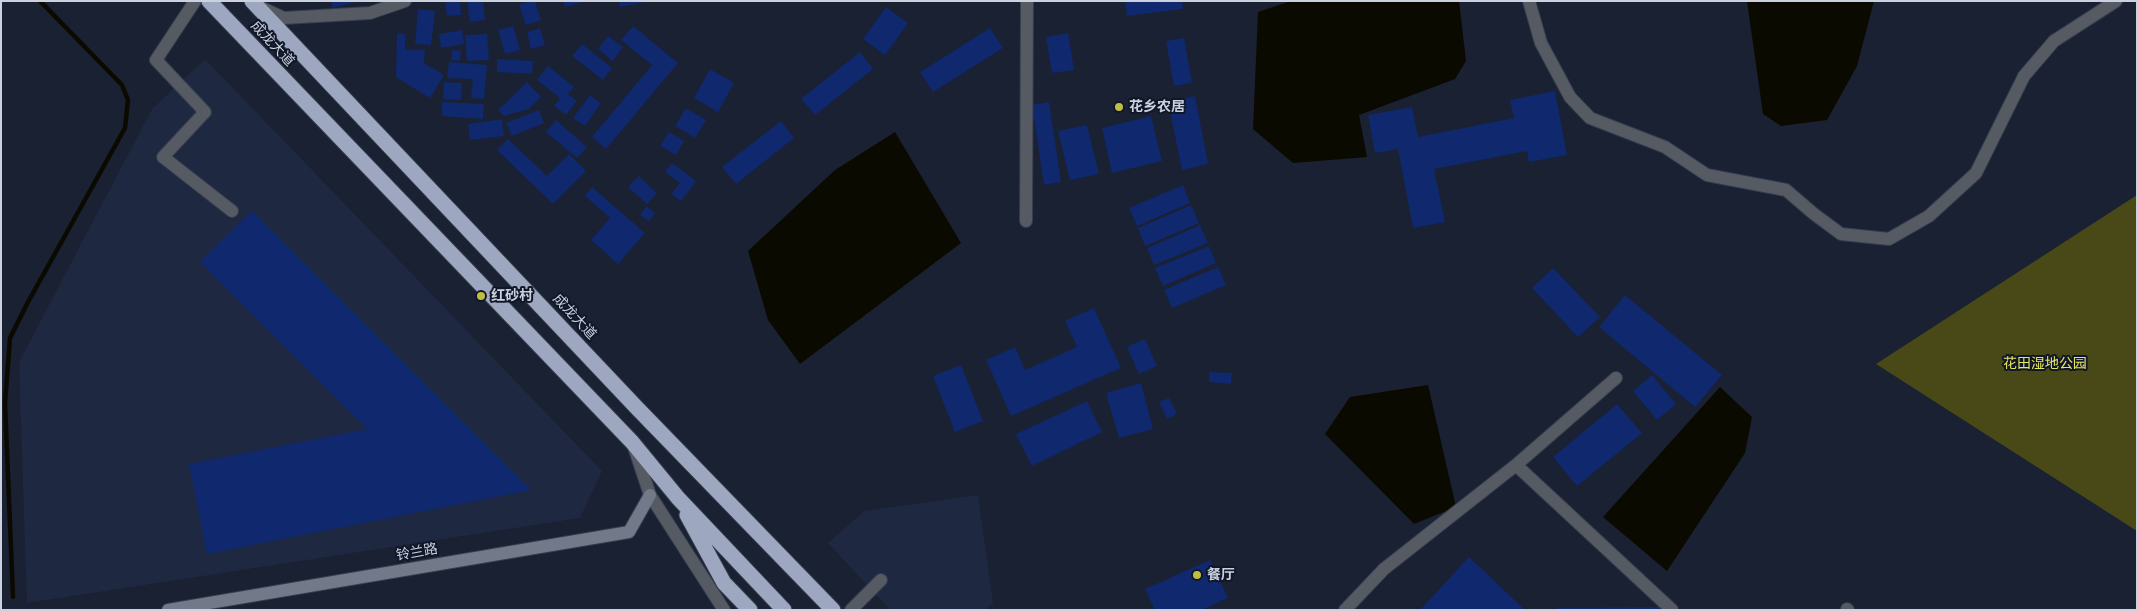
<!DOCTYPE html>
<html>
<head>
<meta charset="utf-8">
<style>
  body { margin:0 }
  #map { position:relative; width:2138px; height:611px; overflow:hidden; background:#192133; font-family:Roboto,sans-serif }
  canvas { display:block }
  .frame { position:absolute; inset:0; border:2px solid #cbd1de; pointer-events:none }
</style>
</head>
<body>
<div id="map">
<canvas width="2138" height="611"></canvas>
<div class="frame"></div>
</div>
<script>
const ctx = document.querySelector('canvas').getContext('2d');
ctx.lineJoin = 'round';
function fill(path, color) {
  ctx.fillStyle = color;
  ctx.fill(path, 'evenodd');
}
function shape(rows) {
  const path = new Path2D();
  for (const r of rows) {
    path.moveTo(r[0], r[1]);
    for (let i = 2; i < r.length; i += 2) path.lineTo(r[i], r[i + 1]);
  }
  return path;
}
function strokePath(path, color, width, dash) {
  ctx.strokeStyle = color;
  ctx.lineWidth = width;
  ctx.lineCap = dash ? 'butt' : 'round';
  ctx.setLineDash(dash || []);
  ctx.stroke(path);
}
function drawText(font, color, halo, rows, align = 'center') {
  ctx.font = font + ' Roboto,"Noto Sans SC",sans-serif';
  ctx.lineWidth = 4;
  ctx.setLineDash([]);
  ctx.textBaseline = 'middle';
  ctx.strokeStyle = halo;
  ctx.fillStyle = color;
  for (const [text, x, y, turn = 0] of rows) {
    ctx.save();
    ctx.translate(x, y);
    ctx.rotate((+turn || 0) * Math.PI / 180);
    ctx.textAlign = isNaN(turn) ? turn : align;
    if (halo) ctx.strokeText(text, 0, 0);
    ctx.fillText(text, 0, 0);
    ctx.restore();
  }
}
const built = shape([
  [205,59,602,471,580,518,27,603,19,362,152,109],
  [978,495,993,603,985,610,890,610,828,543,864,511]
]);
const green = shape([
  [2137,195,2137,531,1876,364]
]);
const water = shape([
  [1291,1,1459,1,1466,61,1455,79,1359,115,1367,157,1293,163,1253,129,1258,12],
  [1747,1,1874,1,1857,66,1827,120,1781,126,1763,114],
  [895,132,961,243,800,364,768,320,748,251,835,170],
  [1428,385,1456,507,1414,524,1325,434,1350,397],
  [1720,387,1752,417,1745,453,1667,571,1603,517]
]);
const stream = shape([
  [13,597,5,403,10,338,28,302,125,128,128,100,122,85,40,1]
]);
const building = shape([
  [331,1,355,1,355,2,333,8],
  [445,1,460,1,461,15,447,16],
  [467,1,483,1,485,20,470,22],
  [529,1,535,1,541,20,526,25,519,5],
  [563,1,583,1,583,2,565,7],
  [619,1,644,1,645,2,620,7],
  [1125,1,1182,1,1183,9,1127,16],
  [886,7,908,23,885,55,863,39],
  [418,9,435,11,431,45,415,44],
  [513,26,520,50,505,54,498,30],
  [633,26,678,63,606,149,592,137,652,65,621,40],
  [540,28,545,45,531,49,527,32],
  [990,28,1003,48,933,92,920,72],
  [462,30,464,44,441,48,439,34],
  [397,33,405,34,405,50,425,50,424,63,444,75,430,98,396,77],
  [1068,33,1074,70,1052,73,1046,37],
  [487,34,489,60,467,61,465,35],
  [608,36,623,47,613,61,598,49],
  [1184,38,1192,83,1174,86,1166,41],
  [582,44,612,68,603,80,572,56],
  [452,50,461,51,460,61,451,60],
  [860,52,873,69,815,115,801,99],
  [497,59,533,61,532,74,497,72],
  [449,62,487,65,484,99,471,98,473,79,447,78],
  [548,66,574,87,568,94,577,101,566,115,554,106,560,98,537,80],
  [710,69,734,83,718,112,694,98],
  [444,82,462,83,461,100,443,99],
  [527,82,541,97,529,109,504,116,498,110],
  [1555,91,1567,155,1529,162,1527,151,1434,169,1445,222,1413,228,1398,149,1375,153,1368,115,1412,107,1418,137,1514,118,1510,100],
  [590,95,601,103,585,126,573,118],
  [1195,96,1208,164,1182,170,1168,102],
  [442,102,484,104,483,119,442,116],
  [1049,102,1061,182,1044,185,1032,105],
  [686,108,706,120,695,138,675,126],
  [539,110,544,123,512,136,506,123],
  [1151,116,1162,161,1112,173,1102,128],
  [502,119,504,136,470,140,468,124],
  [556,120,587,147,577,158,546,132],
  [781,121,794,138,736,184,722,167],
  [1087,125,1099,174,1070,180,1058,131],
  [669,132,684,141,676,155,660,146],
  [508,139,547,176,569,154,586,171,553,204,497,150],
  [672,163,696,181,681,201,671,194,680,183,665,172],
  [639,176,657,193,647,204,628,187],
  [1183,185,1190,203,1137,226,1129,208],
  [592,187,645,233,618,264,591,240,610,218,585,196],
  [1191,205,1199,223,1145,246,1138,228],
  [646,206,655,213,649,221,640,215],
  [252,211,531,490,207,554,189,464,367,429,200,262],
  [1200,225,1208,243,1154,265,1147,248],
  [1209,246,1216,263,1163,286,1155,268],
  [1218,267,1226,285,1172,308,1164,290],
  [1553,268,1600,317,1578,337,1532,288],
  [1625,295,1722,375,1695,407,1599,327],
  [1094,308,1121,368,1011,416,986,360,1015,347,1025,370,1077,347,1065,321],
  [1145,339,1157,366,1139,374,1127,347],
  [961,365,983,421,955,432,933,376],
  [1209,372,1232,373,1231,384,1209,382],
  [1652,375,1676,404,1657,420,1633,391],
  [1141,383,1153,429,1119,438,1106,393],
  [1169,398,1177,414,1167,419,1159,402],
  [1087,401,1102,432,1032,466,1016,434],
  [1617,404,1642,433,1577,486,1553,457],
  [1469,557,1525,610,1420,610],
  [1210,560,1228,598,1202,610,1155,610,1145,589],
  [1659,607,1659,610,1557,610,1557,608]
]);
const street = shape([
  [195,1,156,60,205,112,163,157,232,211],
  [1529,1,1541,43,1570,97,1590,118,1665,147,1707,175,1786,190,1814,214,1841,234,1889,239,1929,216,1976,173,2024,76,2054,41,2116,1],
  [260,7,284,18,370,13,405,1],
  [1026,221,1027,1],
  [634,447,650,495,724,610],
  [1516,465,1616,378],
  [1847,609,1848,610],
  [851,610,881,580],
  [1345,610,1384,569,1516,465,1672,610]
]);
const secondary = shape([
  [168,610,629,532,650,495]
]);
const highway = shape([
  [209,1,632,442,678,498,784,610],
  [252,1,637,408,833,610],
  [687,515,724,583,750,610]
]);
const markers = [
  [1119,107,5,"#bfbe41"],
  [481,296,5,"#bfbe41"],
  [1197,575,5,"#bfbe41"]
];
const streetNames = [
  ["成龙大道",272,44,47],
  ["成龙大道",574,317,47],
  ["铃兰路",417,553,-10]
];
const poiNames = [
  ["花乡农居",1129,107],
  ["红砂村",491,296],
  ["餐厅",1207,575]
];
const parkNames = [
  ["花田湿地公园",2045,364]
];
fill(built, '#1e2840');
fill(green, '#494918');
fill(water, '#0b0a00');
strokePath(stream, '#0b0a00', 4.5);
fill(building, '#10286d');
strokePath(street, '#353d4e', 14);
strokePath(secondary, '#353d4e', 14);
strokePath(highway, '#353d4e', 17);
strokePath(street, '#555a63', 12);
strokePath(secondary, '#727989', 12);
strokePath(highway, '#9da8c0', 15);
for (const [x, y, r, color] of markers) {
  const dot = new Path2D();
  dot.arc(x, y, r, 0, 2 * Math.PI);
  ctx.fillStyle = color;
  ctx.fill(dot);
  strokePath(dot, '#101729', 2);
}
drawText('14px', '#cbd1de', '#101729', streetNames);
drawText('bold 14px', '#cbd1de', '#101729', poiNames, 'left');
drawText('14px', '#e7e661', '#101729', parkNames);
</script>
</body>
</html>
